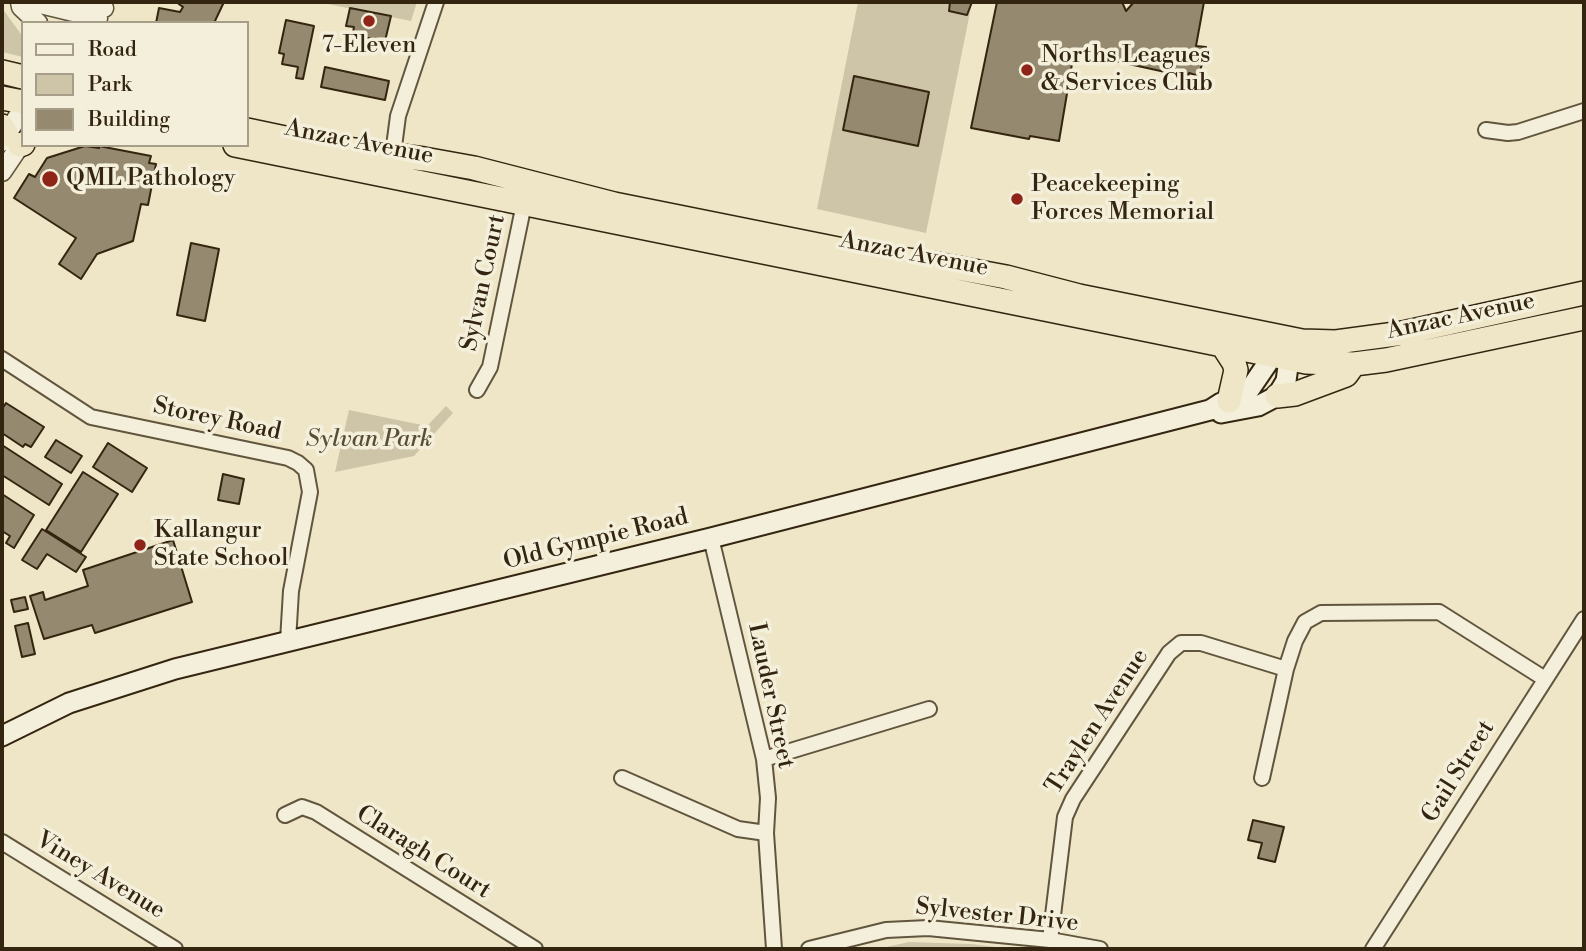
<!DOCTYPE html>
<html>
<head>
<meta charset="utf-8">
<style>
  body { margin:0 }
  #map { position:relative; width:1586px; height:951px; overflow:hidden; background:#eee6c7; font-family:"Libre Bodoni",serif }
  canvas { display:block }
  .frame { position:absolute; inset:0; border:4px solid #342510; pointer-events:none }
  .legend { position:absolute; left:21px; top:21px; width:228px; height:126px; box-sizing:border-box; background:#f4efdb; border:2px solid #a79e8a; margin:0; padding:9px 12px; list-style:none; font-size:21px; color:#342510 }
  .legend li { display:flex; align-items:center; gap:14px; height:35px }
  .legend b { width:35px; border:2px solid #a79e8a }
</style>
</head>
<body>
<div id="map">
<canvas width="1586" height="951"></canvas>
<div class="frame"></div>
<ul class="legend">
<li><b style="height:9px;background:#f4efdb"></b>Road</li>
<li><b style="height:19px;background:#cec5a8"></b>Park</li>
<li><b style="height:19px;background:#95896f"></b>Building</li>
</ul>
</div>
<script>
const ctx = document.querySelector('canvas').getContext('2d');
ctx.lineJoin = 'round';
function fill(path, color) {
  ctx.fillStyle = color;
  ctx.fill(path, 'evenodd');
}
function shape(rows) {
  const path = new Path2D();
  for (const r of rows) {
    path.moveTo(r[0], r[1]);
    for (let i = 2; i < r.length; i += 2) path.lineTo(r[i], r[i + 1]);
  }
  return path;
}
function strokePath(path, color, width, dash) {
  ctx.strokeStyle = color;
  ctx.lineWidth = width;
  ctx.lineCap = dash ? 'butt' : 'round';
  ctx.setLineDash(dash || []);
  ctx.stroke(path);
}
function drawText(font, color, halo, rows, align = 'center') {
  ctx.font = font + ' "Libre Bodoni",serif';
  ctx.lineWidth = 7;
  ctx.setLineDash([]);
  ctx.textBaseline = 'middle';
  ctx.strokeStyle = halo;
  ctx.fillStyle = color;
  for (const [text, x, y, turn = 0] of rows) {
    ctx.save();
    ctx.translate(x, y);
    ctx.rotate((+turn || 0) * Math.PI / 180);
    ctx.textAlign = isNaN(turn) ? turn : align;
    if (halo) ctx.strokeText(text, 0, 0);
    ctx.fillText(text, 0, 0);
    ctx.restore();
  }
}
const green = shape([
  [329,2,417,2,411,21,328,4],
  [858,2,972,2,926,233,817,209],
  [2,8,23,37,23,57,2,52],
  [446,406,453,413,414,456,335,472,349,410,427,426],
  [909,942,971,944,1013,949,877,949]
]);
const building = shape([
  [176,2,224,2,214,23,156,23,159,8,180,12,183,7,176,2],
  [950,2,972,2,967,15,949,11,950,2],
  [997,2,1122,2,1126,11,1134,2,1204,2,1196,46,1206,47,1199,76,1189,73,1188,77,1074,52,1059,141,1030,136,1029,139,971,128,997,2],
  [350,8,391,16,385,41,357,36,357,32,353,32,354,27,346,26,350,8],
  [286,20,314,26,303,79,296,78,298,67,282,64,284,54,279,53,286,20],
  [325,67,389,81,385,100,321,87,325,67],
  [854,76,929,92,918,146,843,130,854,76],
  [85,146,99,148,99,146,151,156,149,163,156,164,148,205,141,204,133,241,97,254,81,279,59,264,76,238,14,198,29,174,35,177,47,158,85,146],
  [191,243,219,249,205,321,177,315,191,243],
  [6,403,44,427,31,447,25,444,23,447,2,433,2,409,6,403],
  [56,440,82,456,71,473,45,457,56,440],
  [108,443,147,468,132,492,93,467,108,443],
  [2,445,62,484,49,505,2,475,2,445],
  [83,472,118,494,81,552,46,530,83,472],
  [223,474,244,479,239,504,218,500,223,474],
  [2,494,34,515,14,548,6,543,10,536,2,531,2,494],
  [42,529,86,557,76,572,47,554,37,569,22,560,42,529],
  [173,540,192,602,95,633,92,625,44,639,30,596,43,592,45,600,88,586,83,570,173,540],
  [25,597,28,609,14,612,11,600,25,597],
  [28,623,35,654,22,657,15,626,28,623],
  [1253,820,1284,827,1275,862,1258,858,1262,843,1248,840,1253,820]
]);
const minor = shape([
  [1486,130,1508,133,1518,132,1584,111],
  [392,162,398,116,436,2],
  [2,359,91,417,288,458,298,463,306,470,310,492,291,591,288,641],
  [477,390,490,367,525,199],
  [711,538,764,759,768,798,766,833,774,949],
  [764,759,929,709],
  [622,778,738,829,766,833],
  [1262,778,1286,669,1295,641,1305,622,1321,613,1439,612,1545,679],
  [285,815,302,807,316,812,535,949],
  [2,842,175,949],
  [1050,940,1065,817,1073,799,1169,653,1181,643,1201,643,1286,669],
  [809,949,886,930,928,928,1050,940,1100,949],
  [1373,949,1584,619]
]);
const tertiary = shape([
  [20,2,21,7,38,23],
  [32,2,98,18],
  [83,2,104,8],
  [2,142,23,108],
  [2,172,23,141]
]);
const secondary = shape([
  [1221,413,1258,406,1277,396,1286,381,1291,345],
  [2,736,69,703,175,669,711,538,1210,410,1221,403,1241,396,1250,389,1267,364,1275,342]
]);
const trunk = shape([
  [2,72,23,77],
  [2,98,23,102],
  [2,126,7,135],
  [247,130,323,146,424,159,474,168,614,204,863,254,936,264,1006,277,1079,296,1302,341,1336,342,1403,333,1584,293],
  [20,145,23,144],
  [235,145,1306,362,1354,364,1386,360,1584,318],
  [1223,346,1234,363,1236,370,1229,401],
  [1277,396,1295,394,1346,375,1354,364]
]);
const markers = [
  [369,21,7,"#8f2418"],
  [1027,70,7,"#8f2418"],
  [50,179,9,"#8f2418"],
  [1017,199,7,"#8f2418"],
  [140,545,7,"#8f2418"]
];
const poiNames = [
  ["7-Eleven",369,46,"center"],
  ["Norths Leagues",1041,56],
  ["& Services Club",1041,84],
  ["QML Pathology",66,179],
  ["Peacekeeping",1031,185],
  ["Forces Memorial",1031,213],
  ["Kallangur",154,531],
  ["State School",154,559]
];
const streetNames = [
  ["Anzac Avenue",359,143,11],
  ["Anzac Avenue",914,255,11],
  ["Sylvan Court",484,283,-78],
  ["Anzac Avenue",1461,317,-12],
  ["Storey Road",217,420,12],
  ["Old Gympie Road",596,540,-14],
  ["Lauder Street",770,696,78],
  ["Traylen Avenue",1098,722,-57],
  ["Gail Street",1459,772,-58],
  ["Claragh Court",423,853,32],
  ["Viney Avenue",100,876,31],
  ["Sylvester Drive",997,916,6]
];
const parkNames = [
  ["Sylvan Park",369,440]
];
fill(green, '#cec5a8');
fill(building, '#95896f');
strokePath(building, '#342510', 2);
strokePath(minor, '#62553e', 18);
strokePath(tertiary, '#62553e', 21);
strokePath(secondary, '#342510', 23);
strokePath(trunk, '#342510', 26);
strokePath(minor, '#f4efdb', 14);
strokePath(tertiary, '#f4efdb', 18);
strokePath(secondary, '#f4efdb', 19);
strokePath(trunk, '#eee6c7', 23);
for (const [x, y, r, color] of markers) {
  const dot = new Path2D();
  dot.arc(x, y, r, 0, 2 * Math.PI);
  ctx.fillStyle = color;
  ctx.fill(dot);
  strokePath(dot, '#f4efdb', 2.5);
}
drawText('24px', '#342510', '#f4efdb', poiNames, 'left');
drawText('24px', '#342510', '#f4efdb', streetNames);
drawText('italic 24px', '#5a4d36', '#f4efdb', parkNames);
</script>
</body>
</html>
